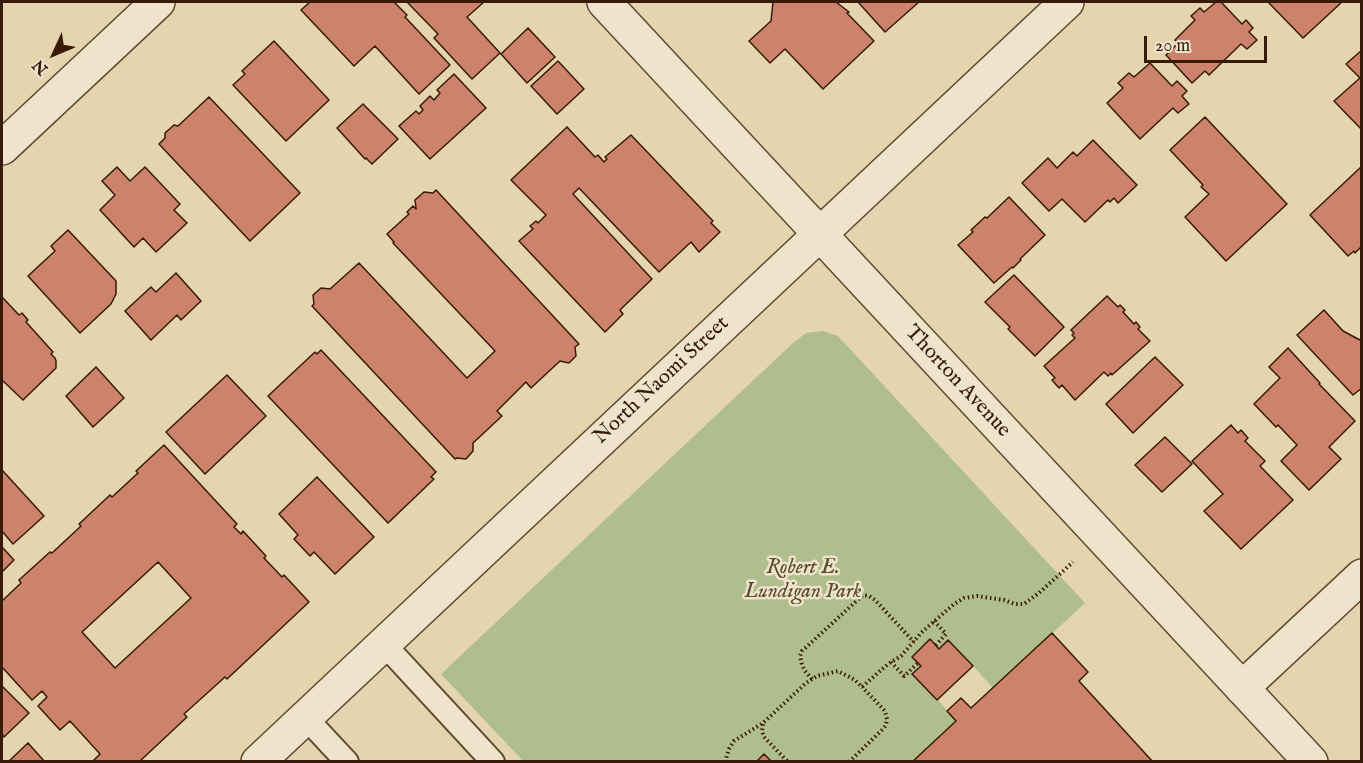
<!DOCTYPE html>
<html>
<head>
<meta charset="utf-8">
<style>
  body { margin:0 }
  #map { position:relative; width:1363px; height:763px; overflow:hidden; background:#e4d5af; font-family:"IM FELL English",serif }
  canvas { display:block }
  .frame { position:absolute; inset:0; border:3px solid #371a08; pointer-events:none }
  .north { position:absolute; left:24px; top:24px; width:60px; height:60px; -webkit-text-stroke:4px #ede4cb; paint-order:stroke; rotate:226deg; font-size:16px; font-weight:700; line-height:24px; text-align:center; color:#371a08 }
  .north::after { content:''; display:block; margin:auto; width:21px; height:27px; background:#371a08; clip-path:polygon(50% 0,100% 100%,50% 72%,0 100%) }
  .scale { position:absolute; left:1144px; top:36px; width:123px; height:27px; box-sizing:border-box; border:3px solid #371a08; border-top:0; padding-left:8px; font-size:18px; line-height:21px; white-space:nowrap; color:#371a08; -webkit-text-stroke:4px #ede4cb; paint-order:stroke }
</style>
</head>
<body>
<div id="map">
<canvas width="1363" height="763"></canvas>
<div class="frame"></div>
<div class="north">N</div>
<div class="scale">20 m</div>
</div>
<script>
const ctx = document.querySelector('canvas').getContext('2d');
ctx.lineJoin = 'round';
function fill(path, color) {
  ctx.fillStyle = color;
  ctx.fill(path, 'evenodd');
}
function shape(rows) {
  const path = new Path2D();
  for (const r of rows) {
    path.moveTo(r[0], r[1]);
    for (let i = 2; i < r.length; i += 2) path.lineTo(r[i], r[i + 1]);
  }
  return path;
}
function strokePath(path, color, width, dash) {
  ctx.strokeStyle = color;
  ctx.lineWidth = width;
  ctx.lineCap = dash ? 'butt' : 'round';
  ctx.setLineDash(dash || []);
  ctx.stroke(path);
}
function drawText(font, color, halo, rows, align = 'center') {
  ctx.font = font + ' "IM FELL English",serif';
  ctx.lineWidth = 5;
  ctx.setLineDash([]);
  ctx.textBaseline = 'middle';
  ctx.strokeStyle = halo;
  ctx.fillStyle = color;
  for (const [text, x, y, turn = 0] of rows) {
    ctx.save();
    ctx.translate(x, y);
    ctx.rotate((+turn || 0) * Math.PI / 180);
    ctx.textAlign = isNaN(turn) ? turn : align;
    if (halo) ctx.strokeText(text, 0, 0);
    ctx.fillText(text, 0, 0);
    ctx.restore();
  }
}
const green = shape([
  [823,331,838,336,1085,603,993,688,973,666,938,700,956,721,912,761,523,761,441,674,793,343,806,333]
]);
const building = shape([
  [310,2,394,2,407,15,405,17,450,65,419,94,375,46,354,66,301,10,310,2],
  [407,2,484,2,467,17,500,53,472,79,434,38,438,34,407,2],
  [773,2,836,2,849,12,847,13,874,41,823,89,785,49,770,63,749,41,771,21,773,2],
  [858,2,919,2,885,32,858,2],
  [1216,2,1221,2,1242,24,1246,20,1253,28,1249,32,1257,40,1247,49,1241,44,1209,75,1205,71,1192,83,1166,55,1178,43,1175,40,1195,20,1191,16,1200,8,1204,12,1216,2],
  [1268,2,1342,2,1303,38,1268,2],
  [528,28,555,57,527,83,501,54,528,28],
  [274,41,329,100,286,141,233,85,245,74,242,71,274,41],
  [1362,50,1362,130,1334,101,1360,78,1346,64,1362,50],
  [558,61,584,89,557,114,531,86,558,61],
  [1150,63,1172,86,1177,81,1187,91,1182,96,1189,104,1178,113,1173,108,1140,139,1107,103,1123,88,1118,83,1129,73,1134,77,1150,63],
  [454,74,486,108,430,159,399,126,416,111,419,114,423,110,420,106,430,96,434,100,440,93,437,90,454,74],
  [209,97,300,193,250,241,159,144,165,138,165,133,174,125,178,126,209,97],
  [363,104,398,139,372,164,366,158,365,159,337,128,363,104],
  [1205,117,1287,204,1226,261,1185,217,1209,194,1201,187,1203,185,1170,150,1205,117],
  [567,127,595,157,598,155,604,162,607,159,605,157,631,135,713,221,711,223,720,232,699,252,691,242,659,272,579,188,573,194,652,279,620,310,623,314,605,332,519,241,533,229,530,226,536,221,538,223,546,215,511,180,567,127],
  [1093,140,1137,185,1118,203,1114,198,1110,202,1108,200,1085,222,1062,199,1049,211,1022,183,1048,158,1057,168,1073,152,1077,156,1093,140],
  [1362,166,1362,246,1355,253,1354,251,1348,256,1310,215,1362,166],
  [117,167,130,181,145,167,180,204,174,210,187,223,156,252,143,238,134,247,100,210,115,195,102,181,117,167],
  [436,190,579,344,575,347,576,356,569,363,560,361,531,388,526,382,497,411,502,416,473,443,473,451,466,459,457,458,455,459,312,306,314,304,313,295,321,288,330,289,359,263,467,378,495,351,393,243,394,242,387,234,409,214,407,212,413,206,416,209,416,208,415,200,424,192,433,193,436,190],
  [1009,197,1045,235,1020,259,1021,260,1013,268,1012,267,994,283,958,245,973,232,971,230,985,217,987,218,1009,197],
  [68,230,116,281,116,294,111,304,80,333,28,276,55,251,51,246,68,230],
  [176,273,201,301,181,320,177,315,151,340,125,311,151,287,156,292,176,273],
  [1014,275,1064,327,1035,356,1008,329,1010,327,985,302,1014,275],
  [1107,296,1118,307,1120,305,1125,310,1123,312,1134,324,1136,322,1140,327,1138,329,1150,341,1112,375,1111,373,1108,376,1104,372,1075,400,1062,385,1059,388,1052,380,1055,378,1044,366,1075,338,1072,335,1074,333,1071,330,1107,296],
  [3,298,19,315,22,313,28,320,26,322,53,352,51,354,55,358,56,361,56,368,23,400,2,380,2,299,3,298],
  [1324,310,1343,331,1360,340,1362,339,1362,388,1353,395,1297,335,1324,310],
  [1288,348,1320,383,1319,384,1355,421,1329,447,1341,459,1309,490,1281,461,1297,445,1278,425,1276,427,1254,404,1280,378,1269,367,1288,348],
  [321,350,436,472,431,477,434,479,388,523,268,396,315,352,317,354,321,350],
  [1155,357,1183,385,1133,433,1106,404,1155,357],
  [96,367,124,398,93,427,66,396,96,367],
  [227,375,266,416,205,474,166,432,227,375],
  [1231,425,1238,433,1241,430,1248,438,1245,441,1265,461,1260,466,1293,500,1241,549,1204,511,1223,494,1192,461,1231,425],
  [1165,437,1192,464,1162,492,1135,465,1165,437],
  [164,445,237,524,234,527,241,534,243,531,266,556,264,558,282,577,284,575,309,602,227,679,225,677,184,714,187,717,139,762,92,762,100,754,70,721,60,730,38,706,47,697,42,691,32,700,2,667,2,601,21,583,19,580,50,552,52,553,81,526,79,524,110,495,112,497,138,473,136,471,164,445],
  [158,562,191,598,115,668,82,632,158,562],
  [2,470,44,516,13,544,2,531,2,470],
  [317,477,374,537,335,574,314,552,310,556,294,539,298,535,279,514,317,477],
  [2,547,14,560,2,572,2,547],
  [1052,633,1088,672,1079,681,1153,762,912,762,956,721,947,711,961,698,971,708,1052,633],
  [930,639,939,649,948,640,973,666,937,700,912,674,921,666,912,657,930,639],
  [2,686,29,713,4,737,2,734,2,686],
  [28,743,45,762,8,762,28,743],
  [764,754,772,762,756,762,764,754]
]);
const path = shape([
  [934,621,946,634,936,645],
  [891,662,904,676,918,663],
  [812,679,805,671,802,665,800,656,802,651,863,595,869,596,875,600,914,642],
  [763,724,762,731,764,737,788,762],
  [725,762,729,749,734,741,763,723,806,683,817,676,838,671,855,680,862,687,888,664,901,656,922,632,954,604,964,598,977,596,1004,600,1015,604,1024,604,1039,593,1073,562],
  [849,762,883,729,886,725,887,719,885,711,862,687]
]);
const service = shape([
  [383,643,493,762],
  [305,717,347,762]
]);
const minor = shape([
  [2,148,158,2],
  [1242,688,1362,576],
  [258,762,1067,2]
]);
const tertiary = shape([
  [604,2,1311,762]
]);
const streetNames = [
  ["North Naomi Street",662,381,-43],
  ["Thorton Avenue",957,382,47]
];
const parkNames = [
  ["Robert E.",803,569],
  ["Lundigan Park",803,593]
];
fill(green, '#b0be8d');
fill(building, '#cd826b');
strokePath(building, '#371a08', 1.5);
strokePath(service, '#624932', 26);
strokePath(minor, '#624932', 36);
strokePath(tertiary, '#624932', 36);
strokePath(path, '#371a08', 4, [1.5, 3]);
strokePath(service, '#ede4cb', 22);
strokePath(minor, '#ede4cb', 33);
strokePath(tertiary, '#ede4cb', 33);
drawText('21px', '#371a08', '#ede4cb', streetNames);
drawText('italic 21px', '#5b4b30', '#ede4cb', parkNames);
</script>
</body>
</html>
